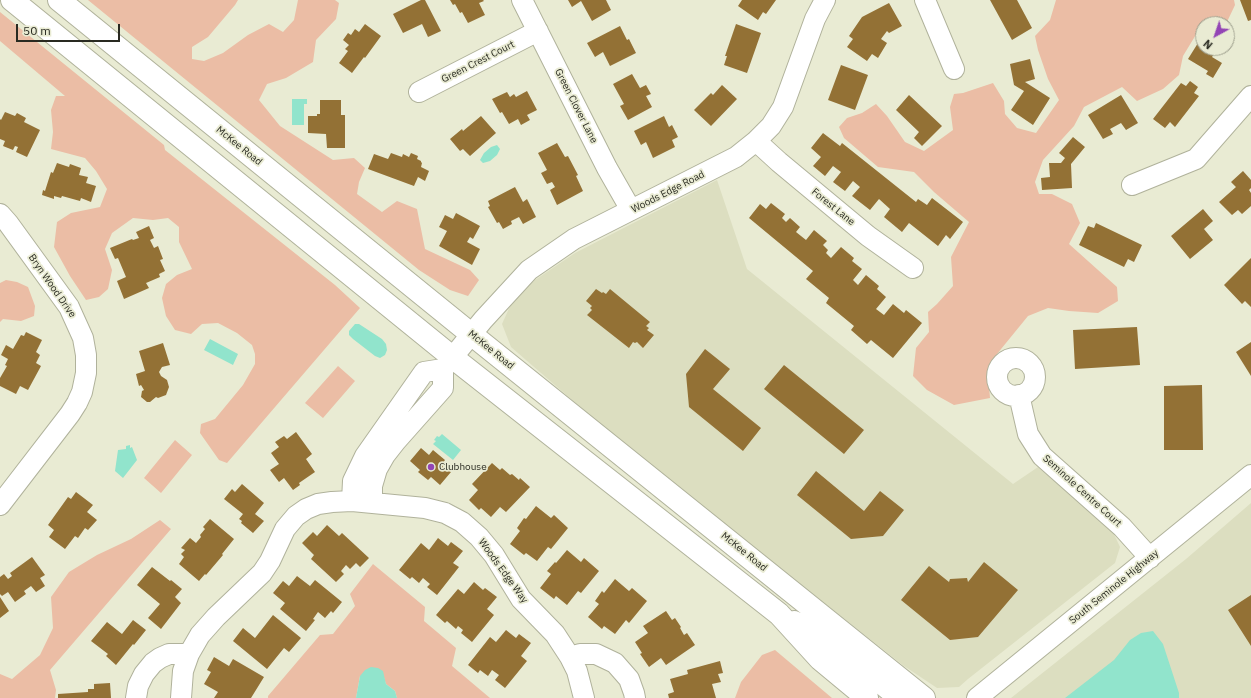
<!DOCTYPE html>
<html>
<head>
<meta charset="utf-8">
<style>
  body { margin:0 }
  #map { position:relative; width:1251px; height:698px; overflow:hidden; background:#e9ebd3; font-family:"IBM Plex Sans",sans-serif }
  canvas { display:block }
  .north { position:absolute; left:1195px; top:16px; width:40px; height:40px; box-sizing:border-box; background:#e9ebd3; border:1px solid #9c9e8c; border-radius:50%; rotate:220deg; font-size:11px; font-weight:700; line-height:16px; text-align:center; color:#292a21 }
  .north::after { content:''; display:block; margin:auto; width:14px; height:18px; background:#9344b5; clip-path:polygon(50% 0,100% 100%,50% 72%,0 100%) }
  .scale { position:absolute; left:16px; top:24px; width:104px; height:18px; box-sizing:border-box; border:2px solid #292a21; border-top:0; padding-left:5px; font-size:12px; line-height:14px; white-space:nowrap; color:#292a21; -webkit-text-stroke:3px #e9ebd3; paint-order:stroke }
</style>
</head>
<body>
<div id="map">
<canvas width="1251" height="698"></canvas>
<div class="north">N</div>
<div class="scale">50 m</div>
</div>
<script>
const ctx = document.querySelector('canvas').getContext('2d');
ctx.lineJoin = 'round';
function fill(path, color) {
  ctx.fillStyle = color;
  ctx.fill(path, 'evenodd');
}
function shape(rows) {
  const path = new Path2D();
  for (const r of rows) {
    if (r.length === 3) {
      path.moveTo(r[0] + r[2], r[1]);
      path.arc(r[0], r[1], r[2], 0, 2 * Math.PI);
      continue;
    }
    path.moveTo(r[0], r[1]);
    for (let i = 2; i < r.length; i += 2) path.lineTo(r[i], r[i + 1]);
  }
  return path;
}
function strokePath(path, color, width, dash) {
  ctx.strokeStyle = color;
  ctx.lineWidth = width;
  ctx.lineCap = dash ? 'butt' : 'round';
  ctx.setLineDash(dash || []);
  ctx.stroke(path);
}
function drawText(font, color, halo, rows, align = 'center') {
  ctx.font = font + ' "IBM Plex Sans",sans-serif';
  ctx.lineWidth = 3.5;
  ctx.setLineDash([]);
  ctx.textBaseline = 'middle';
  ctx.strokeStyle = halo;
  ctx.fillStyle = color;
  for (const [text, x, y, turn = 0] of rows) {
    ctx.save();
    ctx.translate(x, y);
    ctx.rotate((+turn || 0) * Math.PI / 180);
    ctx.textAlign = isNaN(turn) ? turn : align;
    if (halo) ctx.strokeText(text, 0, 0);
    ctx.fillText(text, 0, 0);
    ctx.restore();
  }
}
const built = shape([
  [717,180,747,269,1013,484,1038,467,1112,530,1120,547,1115,563,968,679,959,687,937,688,904,666,624,445,511,347,502,324,511,304,535,280,575,253],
  [1251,503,1251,698,1011,698,1186,559]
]);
const green = shape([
  [88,0,238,0,235,5,208,37,192,47,192,59,204,61,223,53,248,35,269,24,283,32,294,20,298,0,335,0,339,3,336,19,316,40,313,62,286,78,267,84,259,100,280,126,333,160,354,158,365,168,359,182,357,194,382,212,397,201,417,209,425,249,470,270,479,280,468,296,450,290,419,270],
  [1056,0,1234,0,1235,5,1226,24,1207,22,1203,24,1203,26,1197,33,1183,56,1179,75,1163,89,1137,101,1122,87,1084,107,1074,126,1043,160,1035,182,1039,194,1052,194,1072,204,1080,223,1069,244,1117,287,1118,301,1098,313,1069,311,1048,308,1028,316,997,354,988,374,990,398,954,405,927,390,913,376,916,348,929,332,928,312,937,304,953,286,951,257,969,222,934,192,914,172,878,167,844,138,839,127,847,118,862,113,876,104,887,116,905,142,924,151,953,130,950,107,954,94,963,93,993,83,1004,101,1005,114,1017,128,1036,133,1059,100,1048,79,1038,50,1035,36,1050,20],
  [0,12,164,145,165,150,335,285,360,308,227,463,219,460,200,433,201,424,215,419,243,385,255,364,255,354,252,345,237,333,218,323,202,324,191,334,175,330,166,316,162,298,166,284,177,275,192,269,179,242,179,227,168,218,153,220,133,218,112,233,105,249,112,270,108,289,99,297,86,300,70,276,54,247,57,222,71,213,100,207,107,189,96,171,85,158,51,149,53,132,51,110,56,96,65,96,0,41],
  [6,280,17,282,28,287,35,306,34,316,21,321,3,319,0,322,0,283],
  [338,366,355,381,323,418,305,403],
  [175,440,192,455,161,493,144,478],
  [160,520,171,529,50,670,56,690,55,698,0,698,0,674,12,679,40,655,53,628,51,597,69,572,97,555,131,539],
  [373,564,425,607,424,621,456,648,452,666,490,698,397,698,395,691,386,684,383,675,360,676,356,698,268,698,268,696,320,635,333,634,355,606,350,594],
  [775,650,832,698,735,698,741,682,762,655]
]);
const water = shape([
  [292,99,307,99,307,104,304,104,304,125,292,125],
  [497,145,500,149,497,155,490,161,483,163,480,160,484,153,491,147],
  [355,324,359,324,382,339,386,344,387,350,385,355,380,358,375,356,353,339,349,335,349,331],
  [210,339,238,354,233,365,204,350],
  [442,434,461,450,453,460,433,444,436,441,434,440,437,436,439,437],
  [130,445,130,448,132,447,137,460,123,478,115,471,118,450,126,449,126,446],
  [1153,631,1163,644,1179,693,1179,698,1065,698,1114,660,1130,640,1141,633],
  [371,667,378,668,383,671,386,684,395,691,397,698,356,698,360,676,365,670]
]);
const building = shape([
  [421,0,425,0,441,31,428,37,422,24,403,33,393,14],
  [450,0,483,0,484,1,479,3,485,15,468,23,462,12,460,13,455,4,453,5],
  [568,0,606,0,611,10,592,21,581,1,572,7],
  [742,0,776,0,766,14,763,12,758,20,738,6],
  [990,0,1017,0,1032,28,1012,40],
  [1240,0,1251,0,1251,20,1248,21],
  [889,3,902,26,889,33,887,31,881,39,887,43,878,58,872,54,867,61,847,47,853,39,849,36,862,17],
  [365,24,381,36,365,58,364,57,352,73,339,63,348,51,345,49,349,45,343,40,348,33,351,35,355,29,359,32],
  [736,24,761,33,747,73,724,65,727,56,725,56],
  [620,26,627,40,629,39,636,53,610,66,603,52,595,57,587,43],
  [1203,35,1203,48,1218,48,1212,57,1222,63,1213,78,1206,74,1208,71,1188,59],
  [1030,59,1035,79,1025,82,1050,98,1033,125,1011,110,1024,91,1014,85,1010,64],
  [841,65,868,75,855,110,828,100],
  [632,74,640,88,646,85,651,94,646,96,652,107,628,120,620,106,624,104,613,84],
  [1190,81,1198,87,1194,93,1199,96,1175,127,1170,122,1165,128,1153,119,1181,83,1186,86],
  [722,85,737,99,711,126,694,110,711,93,713,95],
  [527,91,537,110,527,115,530,120,521,125,518,119,509,124,502,112,500,113,492,99,507,92,510,97,514,94,516,97],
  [909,95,942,126,922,146,914,138,919,132,896,110],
  [1121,95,1138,123,1126,130,1121,123,1110,129,1113,134,1103,139,1088,115],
  [320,100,341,100,341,115,345,115,345,148,327,148,326,134,308,133,308,116,317,116,317,114,320,114],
  [5,112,15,116,17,113,26,118,24,122,40,130,27,157,16,152,18,147,15,146,13,150,3,146,5,141,0,139,0,119,1,120],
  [481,116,496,133,470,156,463,149,460,151,450,139,462,129,463,131],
  [664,116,669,127,672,125,678,137,672,140,675,147,653,158,646,142,641,145,634,131],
  [823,133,840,146,842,143,916,202,918,199,927,205,932,198,963,222,950,239,946,235,938,246,909,223,902,232,884,217,890,209,879,199,870,210,852,196,860,187,853,181,845,191,833,182,841,172,833,166,825,176,813,166,821,157,811,148],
  [1073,137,1085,147,1071,164,1072,188,1042,190,1041,178,1050,177,1049,163,1061,163,1065,158,1059,153],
  [557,143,565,157,568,156,578,175,576,176,583,191,557,205,550,190,555,187,552,182,547,184,541,173,547,170,538,153],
  [391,153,402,157,403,154,409,157,411,153,418,156,417,159,421,161,421,162,422,163,421,167,429,171,425,181,418,177,414,186,368,169,374,154,388,159],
  [57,163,69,167,70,164,81,168,79,175,88,177,86,183,96,186,91,202,81,198,80,201,62,196,61,198,54,196,54,199,42,195,43,190,45,191,51,172,53,173],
  [1243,171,1251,180,1251,188,1249,190,1251,193,1251,206,1242,214,1238,210,1232,215,1219,202,1236,187,1231,182],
  [515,187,523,202,527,199,536,217,523,224,519,217,511,221,512,224,503,229,499,222,497,223,488,207,490,206,488,201],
  [771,203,785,214,782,218,786,222,790,218,800,227,796,232,806,240,814,230,827,241,823,245,828,250,826,253,831,258,841,247,854,258,852,261,862,269,853,280,858,285,866,275,879,286,877,289,886,297,876,309,884,315,893,304,904,313,906,310,922,323,893,358,871,340,867,344,851,330,854,326,826,303,829,298,806,279,813,271,749,218,760,204,766,209],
  [1203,209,1213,221,1204,229,1213,240,1190,259,1171,236],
  [456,213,480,226,473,239,470,237,467,242,480,249,472,265,439,246,447,231,439,227,445,215,453,219],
  [1096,223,1142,245,1134,262,1128,259,1124,267,1079,245,1088,226,1094,228],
  [149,226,154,238,150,240,154,248,158,246,163,259,160,260,165,271,159,274,160,277,146,283,149,288,124,299,117,281,126,277,118,258,115,259,110,248,132,239,133,240,139,238,136,232],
  [1251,258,1251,307,1245,301,1242,304,1224,285],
  [596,289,602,293,603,292,606,294,610,289,650,322,646,326,649,328,647,330,654,335,643,348,637,342,635,343,633,342,629,348,587,315,592,310,590,308,592,306,586,301],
  [1137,327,1140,365,1075,369,1073,330],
  [26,332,42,340,36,352,40,355,36,363,41,366,28,390,20,386,16,394,0,386,0,378,7,366,5,365,8,359,1,355,6,345,13,349,21,335,24,336],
  [1251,342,1251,376,1236,352],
  [163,343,170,365,162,367,159,372,161,376,167,380,169,387,166,395,158,398,156,397,150,402,147,402,141,397,142,391,144,390,141,385,139,386,136,374,145,371,139,351],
  [705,349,730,369,713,389,761,428,743,451,689,407,686,374],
  [784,365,864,430,844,454,764,389],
  [1202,385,1203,450,1164,450,1164,386],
  [296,432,312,454,306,459,315,472,299,483,300,485,293,490,284,478,279,482,270,470,279,464,271,453,279,447,275,442,284,436,287,439],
  [421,448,429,455,433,450,445,460,442,464,451,472,440,485,431,477,428,480,418,472,420,470,410,461],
  [492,463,500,470,502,468,510,475,512,474,519,480,520,478,530,487,506,512,500,507,491,517,481,508,479,510,469,500,478,490,472,484],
  [816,471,864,511,880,491,904,510,883,536,851,539,797,495],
  [242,484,264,503,255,514,264,521,253,533,241,523,242,521,239,519,243,514,224,499,232,489,235,492],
  [76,492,93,505,87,512,97,520,88,530,85,528,78,538,75,536,65,549,49,537,54,530,48,525,68,497,71,499],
  [536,506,551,518,554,515,568,528,551,549,548,547,537,561,526,553,524,555,510,544,520,531,517,528,524,518,526,519],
  [210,519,234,539,222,554,223,555,206,575,205,574,199,581,179,564,184,557,181,554,185,550,181,548,190,538,196,543,201,537,200,535,205,529,203,527],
  [327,525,339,536,342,533,369,558,360,567,356,563,350,569,346,565,341,571,344,574,336,582,311,559,314,555,302,543,313,532,317,536],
  [438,538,448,546,451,542,463,551,453,563,459,567,437,595,427,587,430,584,423,578,419,583,412,577,410,579,399,570,421,543,429,550],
  [567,550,581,562,584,558,599,571,581,593,578,591,567,605,556,596,554,599,540,588,551,574,547,571,555,562,556,563],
  [32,557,45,575,40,578,45,586,36,592,31,586,24,591,26,594,15,602,8,592,2,596,0,594,0,577,4,574,8,579,12,576,10,573],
  [984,562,1018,590,978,637,950,640,901,600,929,566,949,582,950,579,967,578,968,582],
  [152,567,170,581,171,580,182,589,175,597,181,603,161,629,148,618,160,604,137,585],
  [297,576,310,586,315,580,342,602,333,613,331,611,325,618,318,612,313,619,315,620,306,631,280,609,285,603,273,593,283,581,289,586],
  [615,579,629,591,632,588,647,601,629,623,626,620,615,634,604,626,602,629,588,617,599,604,595,601,602,591,604,593],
  [474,582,483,590,485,588,497,597,487,609,494,615,472,642,461,633,463,630,458,626,456,629,447,621,445,623,436,615,458,589,464,594],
  [1251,595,1251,646,1228,610],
  [0,597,9,611,0,618],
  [666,611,672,620,675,618,681,627,680,628,684,635,687,633,695,645,666,665,661,658,649,667,640,654,642,653,635,642,648,633,643,626],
  [273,615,301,638,289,652,284,648,267,669,233,641,243,628,255,638],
  [133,620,146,630,134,645,133,644,116,665,106,656,108,654,91,641,107,622,122,634],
  [506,630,516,638,519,634,531,643,521,656,527,661,505,688,495,680,499,675,492,670,488,676,480,670,478,673,468,665,490,637,496,642],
  [214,657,229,666,233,659,264,677,251,698,214,698,218,692,204,684,211,672,207,670],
  [720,661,723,673,718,674,721,682,712,684,716,698,669,698,668,694,674,692,670,679,688,674,687,670],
  [110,683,111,698,58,698,58,694,88,692,88,689,94,689,94,684]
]);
const minor = shape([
  [522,0,607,168,631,210],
  [925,0,954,69],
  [419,92,538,31],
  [756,141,779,162,868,236,913,268],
  [1132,185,1196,159,1251,96],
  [0,214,8,223,69,307,83,338,86,355,86,373,82,392,77,403,70,414,0,505],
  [1016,377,19],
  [1019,395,1028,434,1042,456,1122,527,1150,558],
  [352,501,353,481,365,456,424,372,443,369],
  [372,503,372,486,377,469,385,455,396,441,443,388,443,369,483,320,529,270,574,239,736,157,756,141,771,126,783,107,815,19,825,0],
  [570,657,580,654,596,654,615,663,629,679,634,693,635,698],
  [136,698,138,686,144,674,153,663,160,658,169,654,189,654],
  [181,698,183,671,189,654,200,635,216,617,262,573,270,561,285,529,296,516,306,509,318,504,332,502,352,501,425,508,445,513,462,522,479,537,494,555,521,599,555,634,570,657,577,671,584,698],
  [977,698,1251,475]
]);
const major = shape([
  [12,0,452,357,779,614,820,659,867,698],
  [59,0,471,334,924,698],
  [794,622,827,639,900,698]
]);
const markers = [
  [431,467,4,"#9344b5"]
];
const streetNames = [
  ["Green Crest Court",478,62,-27],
  ["Green Clover Lane",576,106,63],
  ["McKee Road",239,146,39],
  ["Woods Edge Road",668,192,-27],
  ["Forest Lane",833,207,39],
  ["Bryn Wood Drive",52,286,55],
  ["McKee Road",491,350,39],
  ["Seminole Centre Court",1082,491,42],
  ["McKee Road",744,552,39],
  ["Woods Edge Way",503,571,54],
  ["South Seminole Highway",1114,587,-39]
];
const poiNames = [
  ["Clubhouse",439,467]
];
fill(built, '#dcdec0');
fill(green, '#ebbda5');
fill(water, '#91e4cc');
fill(building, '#937135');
strokePath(minor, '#b0b29b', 22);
strokePath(major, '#b0b29b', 24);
strokePath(minor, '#fff', 20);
strokePath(major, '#fff', 22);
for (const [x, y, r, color] of markers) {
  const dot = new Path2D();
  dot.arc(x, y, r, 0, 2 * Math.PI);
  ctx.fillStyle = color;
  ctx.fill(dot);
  strokePath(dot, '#e9ebd3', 1.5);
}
drawText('10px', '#292a21', '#e9ebd3', streetNames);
drawText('10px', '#292a21', '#e9ebd3', poiNames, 'left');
</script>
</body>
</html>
